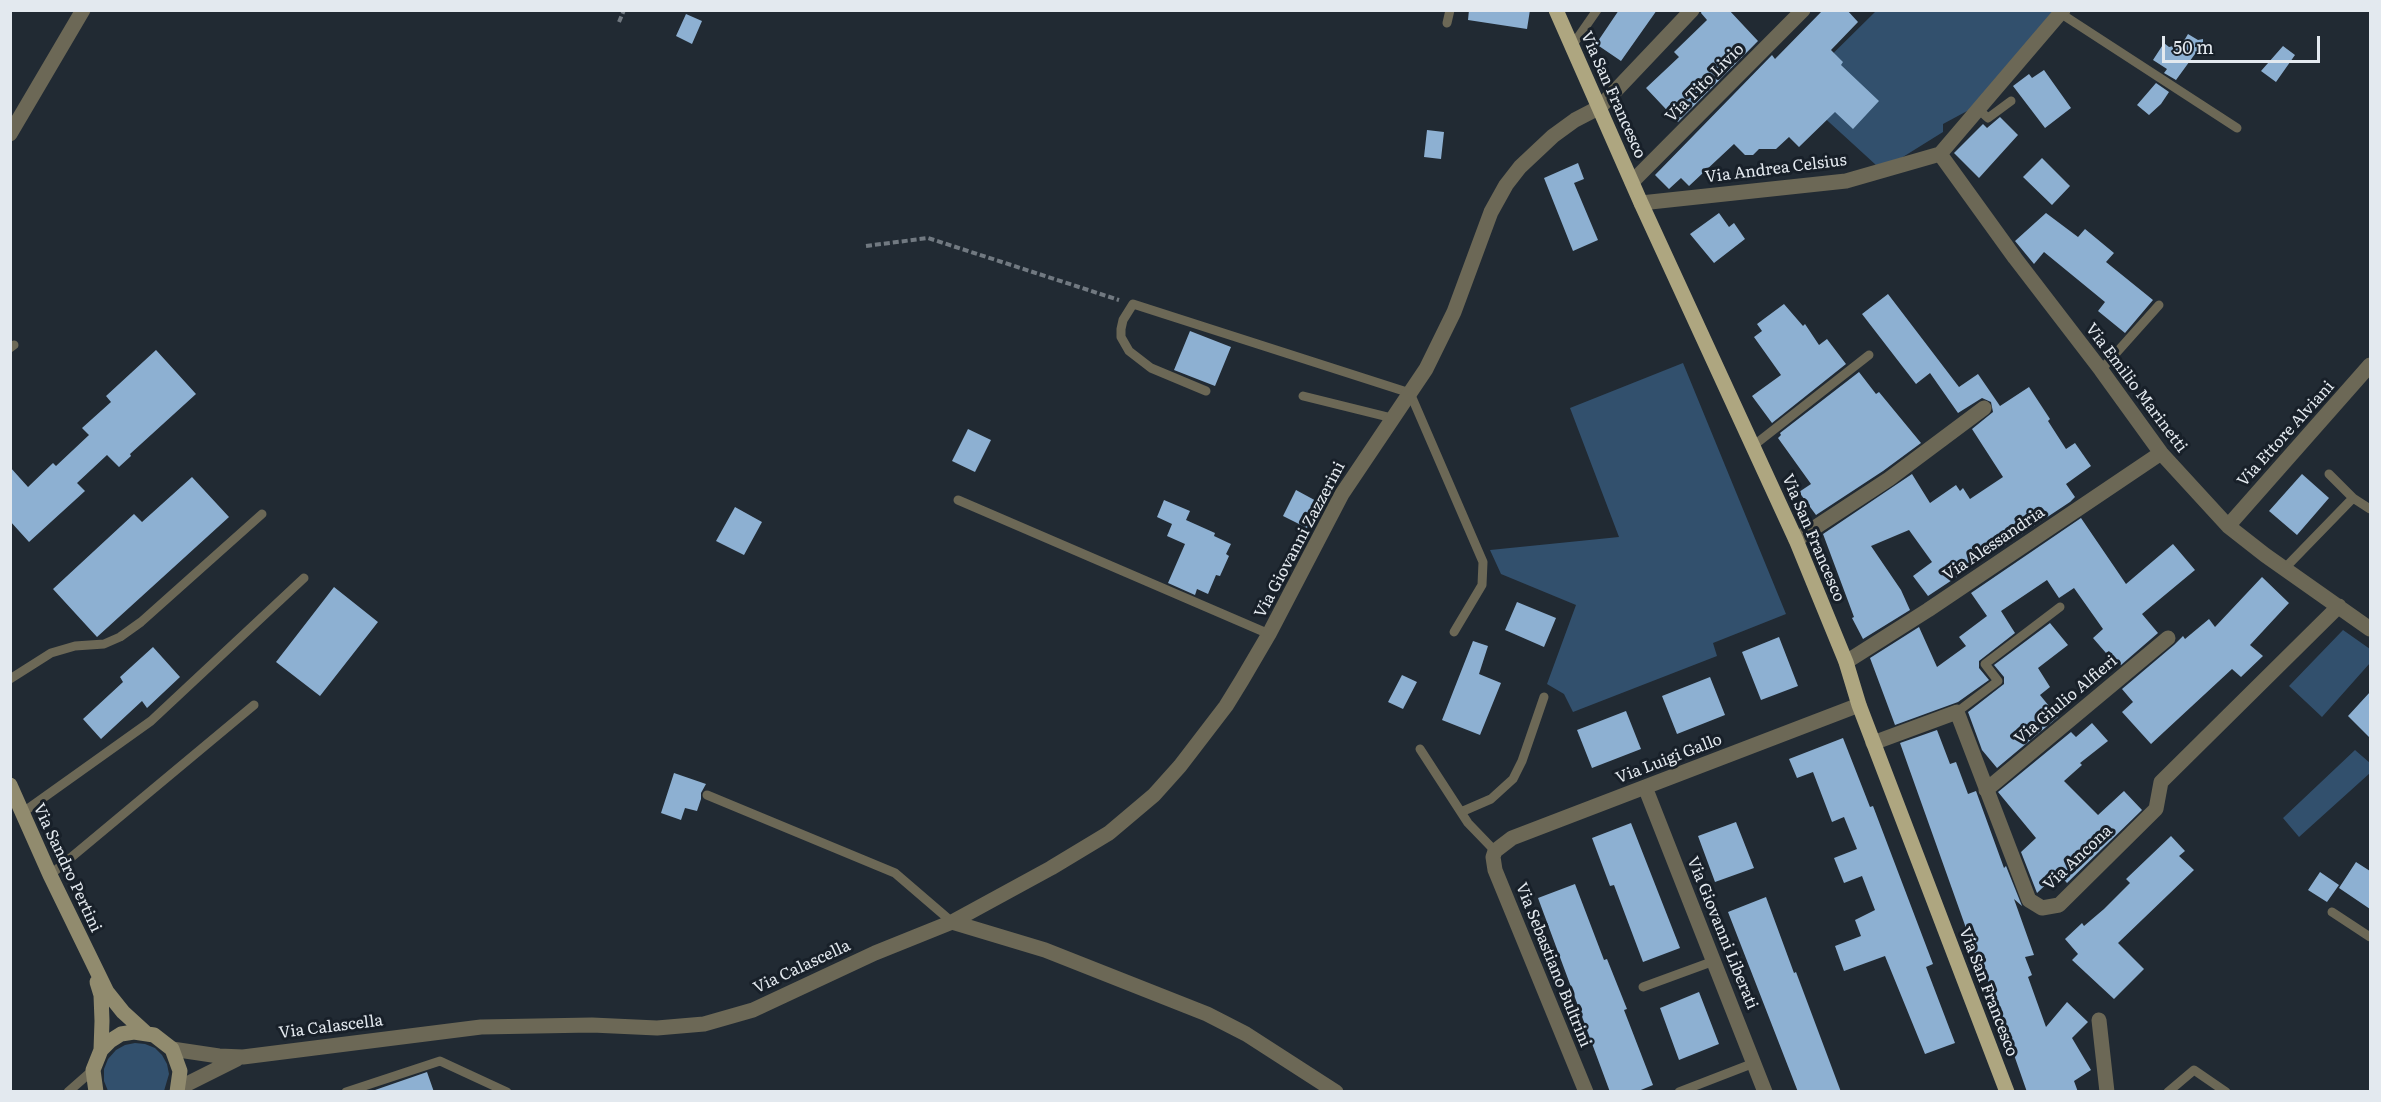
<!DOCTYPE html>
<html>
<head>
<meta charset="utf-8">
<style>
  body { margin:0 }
  #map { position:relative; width:2381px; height:1102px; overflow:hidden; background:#212a33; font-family:Literata,serif }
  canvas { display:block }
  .frame { position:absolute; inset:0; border:12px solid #e3e9ef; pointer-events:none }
  .scale { position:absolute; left:2162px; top:36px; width:158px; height:27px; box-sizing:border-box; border:3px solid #e3e9ef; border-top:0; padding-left:8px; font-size:18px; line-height:21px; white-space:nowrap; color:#e3e9ef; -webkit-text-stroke:4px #182029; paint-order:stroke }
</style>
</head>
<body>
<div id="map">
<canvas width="2381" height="1102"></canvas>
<div class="frame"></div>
<div class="scale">50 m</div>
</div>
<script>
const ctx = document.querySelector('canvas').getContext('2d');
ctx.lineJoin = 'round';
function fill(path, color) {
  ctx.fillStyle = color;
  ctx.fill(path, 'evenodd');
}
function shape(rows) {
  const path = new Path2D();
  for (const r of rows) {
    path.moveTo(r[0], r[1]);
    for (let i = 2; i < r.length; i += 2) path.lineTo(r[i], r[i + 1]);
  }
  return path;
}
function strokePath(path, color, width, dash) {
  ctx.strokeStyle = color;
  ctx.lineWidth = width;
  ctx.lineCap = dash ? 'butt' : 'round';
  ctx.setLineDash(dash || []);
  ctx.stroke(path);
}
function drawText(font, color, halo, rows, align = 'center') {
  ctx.font = font + ' Literata,serif';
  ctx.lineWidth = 6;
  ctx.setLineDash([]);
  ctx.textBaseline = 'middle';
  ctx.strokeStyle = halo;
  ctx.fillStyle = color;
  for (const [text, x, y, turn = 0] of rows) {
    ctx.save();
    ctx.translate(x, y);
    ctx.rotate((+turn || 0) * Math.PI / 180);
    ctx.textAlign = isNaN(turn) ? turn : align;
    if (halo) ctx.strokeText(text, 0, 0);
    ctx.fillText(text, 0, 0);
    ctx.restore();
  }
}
const green = shape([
  [1876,11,2056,11,1969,110,1943,124,1943,132,1898,160,1876,165,1795,91],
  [1683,363,1786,614,1713,643,1717,656,1573,712,1564,694,1547,684,1576,605,1501,574,1490,550,1619,537,1570,408],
  [2343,630,2370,649,2370,663,2322,717,2289,686],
  [2355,750,2370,763,2370,773,2299,837,2283,818],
  [135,1043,145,1044,155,1048,162,1055,167,1064,169,1074,164,1091,108,1091,104,1081,104,1069,108,1059,116,1050,125,1045]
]);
const building = shape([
  [1469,10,1530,10,1527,29,1468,20],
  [1619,10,1657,10,1621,61,1596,44],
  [1702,10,1729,10,1758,41,1678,122,1646,88,1679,57,1674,52,1707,20,1701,13],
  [1823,10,1847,10,1858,22,1831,50,1843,62,1841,65,1879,101,1853,129,1835,112,1799,147,1789,137,1776,149,1759,149,1753,155,1745,155,1734,144,1689,186,1681,178,1669,189,1655,175,1772,55,1775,59],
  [686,14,702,21,692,44,676,36],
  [2188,34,2198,40,2203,39,2203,43,2176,80,2164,73,2167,69,2153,60,2164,43,2169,47,2182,44],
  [2283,46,2295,55,2276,82,2261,71],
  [2044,70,2071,108,2045,128,2013,86,2029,74,2032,78],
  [2156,83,2169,92,2161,104,2149,115,2137,105],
  [2000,117,2018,135,1979,178,1954,153,1983,124,1987,128],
  [1427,130,1444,132,1441,159,1424,157],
  [2042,158,2070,186,2052,205,2023,177],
  [1578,163,1584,179,1574,183,1598,240,1573,251,1544,178],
  [1719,213,1729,227,1734,223,1745,239,1714,263,1690,234],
  [2046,213,2078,237,2085,229,2114,253,2106,262,2153,300,2125,333,2098,311,2105,302,2044,252,2034,264,2015,241],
  [1888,294,1959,387,1978,374,2000,406,2029,387,2050,419,2048,421,2066,449,2075,443,2091,466,2066,484,2075,497,2070,502,1928,596,1913,576,1932,562,1909,530,1871,546,1901,590,1910,610,1863,639,1852,618,1854,617,1823,534,1912,474,1930,503,1956,485,1960,491,1963,488,1970,499,2003,477,1972,429,1993,412,1991,402,1982,398,1958,413,1930,373,1916,384,1862,314],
  [1784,304,1803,326,1805,324,1819,345,1827,339,1846,364,1772,423,1752,396,1781,375,1754,337,1762,331,1757,324],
  [1190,331,1231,347,1215,386,1174,370],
  [156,350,196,394,130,454,131,456,119,467,107,455,77,483,85,491,29,542,10,521,10,467,28,487,53,463,56,466,89,435,82,428,111,402,106,396],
  [1859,372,1876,394,1879,392,1921,443,1883,471,1816,515,1799,492,1811,484,1778,438,1781,435,1780,433],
  [968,429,991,440,975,472,952,461],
  [2302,474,2329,498,2297,535,2269,511],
  [192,477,229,517,97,637,53,589,134,514,142,522],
  [1296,490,1320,503,1307,528,1283,516],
  [1164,500,1190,511,1186,520,1215,533,1214,536,1231,544,1226,554,1229,556,1220,576,1216,575,1208,594,1197,589,1195,595,1168,583,1185,544,1167,536,1172,524,1157,517],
  [735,507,762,522,744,555,716,541],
  [2081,518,2126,584,2173,544,2195,570,2142,614,2158,633,2121,665,2109,651,2106,653,2093,638,2103,629,2074,588,2059,598,2047,580,2001,611,2015,633,1979,661,1979,668,1989,680,1958,702,1895,725,1870,658,1919,627,1937,667,1966,646,1959,637,1987,616,1971,593],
  [2262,577,2289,603,2250,645,2263,656,2241,677,2232,669,2151,744,2122,712,2133,702,2122,689,2174,645,2183,636,2185,639,2209,619,2215,627],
  [334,587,378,622,320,696,276,662],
  [1517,602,1556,618,1544,647,1505,630],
  [2050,623,2068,645,2038,668,2050,687,2040,695,2058,717,1997,768,1982,750,1968,712,2004,684,2004,677,1994,665],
  [1779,637,1798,686,1761,700,1742,652],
  [1473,641,1488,646,1479,674,1501,683,1480,735,1442,720],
  [153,647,180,677,147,708,142,701,101,739,83,719,123,682,120,677],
  [1402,675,1417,682,1403,709,1388,702],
  [1710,677,1725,715,1677,734,1662,696],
  [2370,692,2370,738,2348,716],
  [1626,711,1641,749,1592,768,1577,730],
  [2092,723,2108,741,2080,763,2082,765,2064,781,2098,815,2124,791,2142,810,2067,883,2058,873,2037,893,2021,852,2036,838,1998,792,2071,732,2076,737],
  [1937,730,1950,764,1956,762,1968,794,1976,791,2004,868,2006,866,2022,906,2014,899,2034,955,2025,957,2032,975,2028,977,2046,1027,2067,1002,2088,1022,2072,1038,2091,1070,2074,1081,2078,1092,2027,1092,1985,972,1982,973,1900,743],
  [1843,738,1870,807,1873,806,1933,964,1926,967,1955,1043,1925,1054,1885,956,1844,971,1835,946,1861,936,1855,920,1875,910,1862,876,1844,883,1834,858,1857,849,1844,817,1832,822,1813,772,1797,778,1789,759],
  [674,773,706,784,701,793,701,799,697,811,685,808,681,820,661,813],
  [1736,822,1754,868,1715,882,1698,836],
  [1631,823,1680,948,1643,962,1614,885,1610,886,1592,838],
  [2171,836,2185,851,2179,856,2194,870,2118,943,2144,969,2114,999,2072,960,2078,954,2065,939,2082,923,2084,926,2104,909,2130,883,2126,879],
  [2356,862,2370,871,2370,909,2339,888],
  [2320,872,2339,885,2327,902,2308,890],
  [1575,884,1604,960,1607,959,1627,1009,1624,1010,1653,1085,1636,1092,1610,1092,1538,898],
  [1766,897,1794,973,1796,972,1841,1092,1798,1092,1728,912],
  [1699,992,1719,1044,1679,1060,1660,1008],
  [427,1072,434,1092,375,1092,375,1090]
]);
const path = shape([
  [619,22,624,10],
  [866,246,928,238,1119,300]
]);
const service = shape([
  [2060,13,2237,128],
  [1447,23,1450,10],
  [1572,46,1597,10],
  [1978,109,1988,118,2011,101],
  [10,348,14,345],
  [2101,370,2159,305],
  [1206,391,1151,368,1129,351,1121,337,1121,329,1123,320,1133,304,1410,393,1483,562,1482,585,1454,632],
  [1303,396,1392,418],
  [1753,446,1869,355],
  [2329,474,2353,498,2370,509],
  [958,500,1269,634],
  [2285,568,2353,498],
  [10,679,51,653,75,646,104,644,120,637,141,622,262,514],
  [1957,712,1998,681,1985,664,2060,607],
  [1420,749,1468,823,1495,851],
  [707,795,895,873,952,922],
  [1461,812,1491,799,1513,779,1522,761,1544,697],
  [22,813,151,721,304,578],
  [50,875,254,705],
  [2332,912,2370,937],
  [1643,987,1714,961],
  [68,1092,93,1070],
  [346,1092,440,1061,507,1092],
  [1679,1092,1754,1063],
  [2168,1092,2194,1070,2226,1092]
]);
const minor = shape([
  [10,134,83,10],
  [1940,154,2015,258,2101,370,2161,453,2228,526,2265,555,2370,629],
  [1632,182,1803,10],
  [1641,203,1846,181,1940,154,2063,10],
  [2228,526,2370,365],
  [1796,540,1889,479,1984,408],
  [1846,662,1928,610,2161,453],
  [1873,743,1957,712,2029,900,2042,908,2059,905,2156,809,2161,782,2339,606],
  [1645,787,1765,1092],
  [1986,790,2168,638],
  [952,922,1051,868,1109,833,1154,795,1180,766,1226,706,1242,680,1269,634,1342,494,1426,369,1454,312,1491,212,1506,185,1520,167,1553,136,1575,120,1600,107,1692,10],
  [2099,1020,2107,1092],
  [172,1049,219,1056,243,1057,481,1027,592,1025,657,1028,704,1024,753,1010,875,953,952,922,1045,950,1207,1014,1246,1034,1336,1092],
  [179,1088,237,1059],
  [1586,1092,1495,870,1493,857,1495,851,1512,838,1859,705]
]);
const secondary = shape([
  [10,785,50,875,107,992,123,1012,146,1033],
  [97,982,101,995,102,1021,101,1050],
  [96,1092,93,1070,101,1050,110,1041,121,1034,134,1032,154,1035,172,1049,180,1071,177,1092]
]);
const primary = shape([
  [1556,10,1641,203,1796,540,1846,662,1859,705,2007,1092]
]);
const streetNames = [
  ["Via Tito Livio",1705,83,-45],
  ["Via San Francesco",1613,95,66],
  ["Via Andrea Celsius",1776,169,-7],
  ["Via Emilio Marinetti",2136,388,53],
  ["Via Ettore Alviani",2286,434,-48],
  ["Via San Francesco",1813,538,67],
  ["Via Giovanni Zazzerini",1300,540,-62],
  ["Via Alessandria",1994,544,-34],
  ["Via Giulio Alfieri",2066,700,-40],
  ["Via Luigi Gallo",1669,759,-21],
  ["Via Ancona",2078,858,-43],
  ["Via Sandro Pertini",67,868,65],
  ["Via Giovanni Liberati",1722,933,68],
  ["Via Sebastiano Bultrini",1553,965,68],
  ["Via Calascella",802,967,-25],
  ["Via San Francesco",1988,992,69],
  ["Via Calascella",331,1027,-7]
];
fill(green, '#32506d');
fill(building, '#8db0d2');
strokePath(path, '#717981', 4, [6, 3]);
strokePath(service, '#6c6856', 9);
strokePath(minor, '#6c6856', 15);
strokePath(secondary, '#918b6e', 15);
strokePath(primary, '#aea680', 15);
drawText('16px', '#e3e9ef', '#182029', streetNames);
</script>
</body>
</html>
